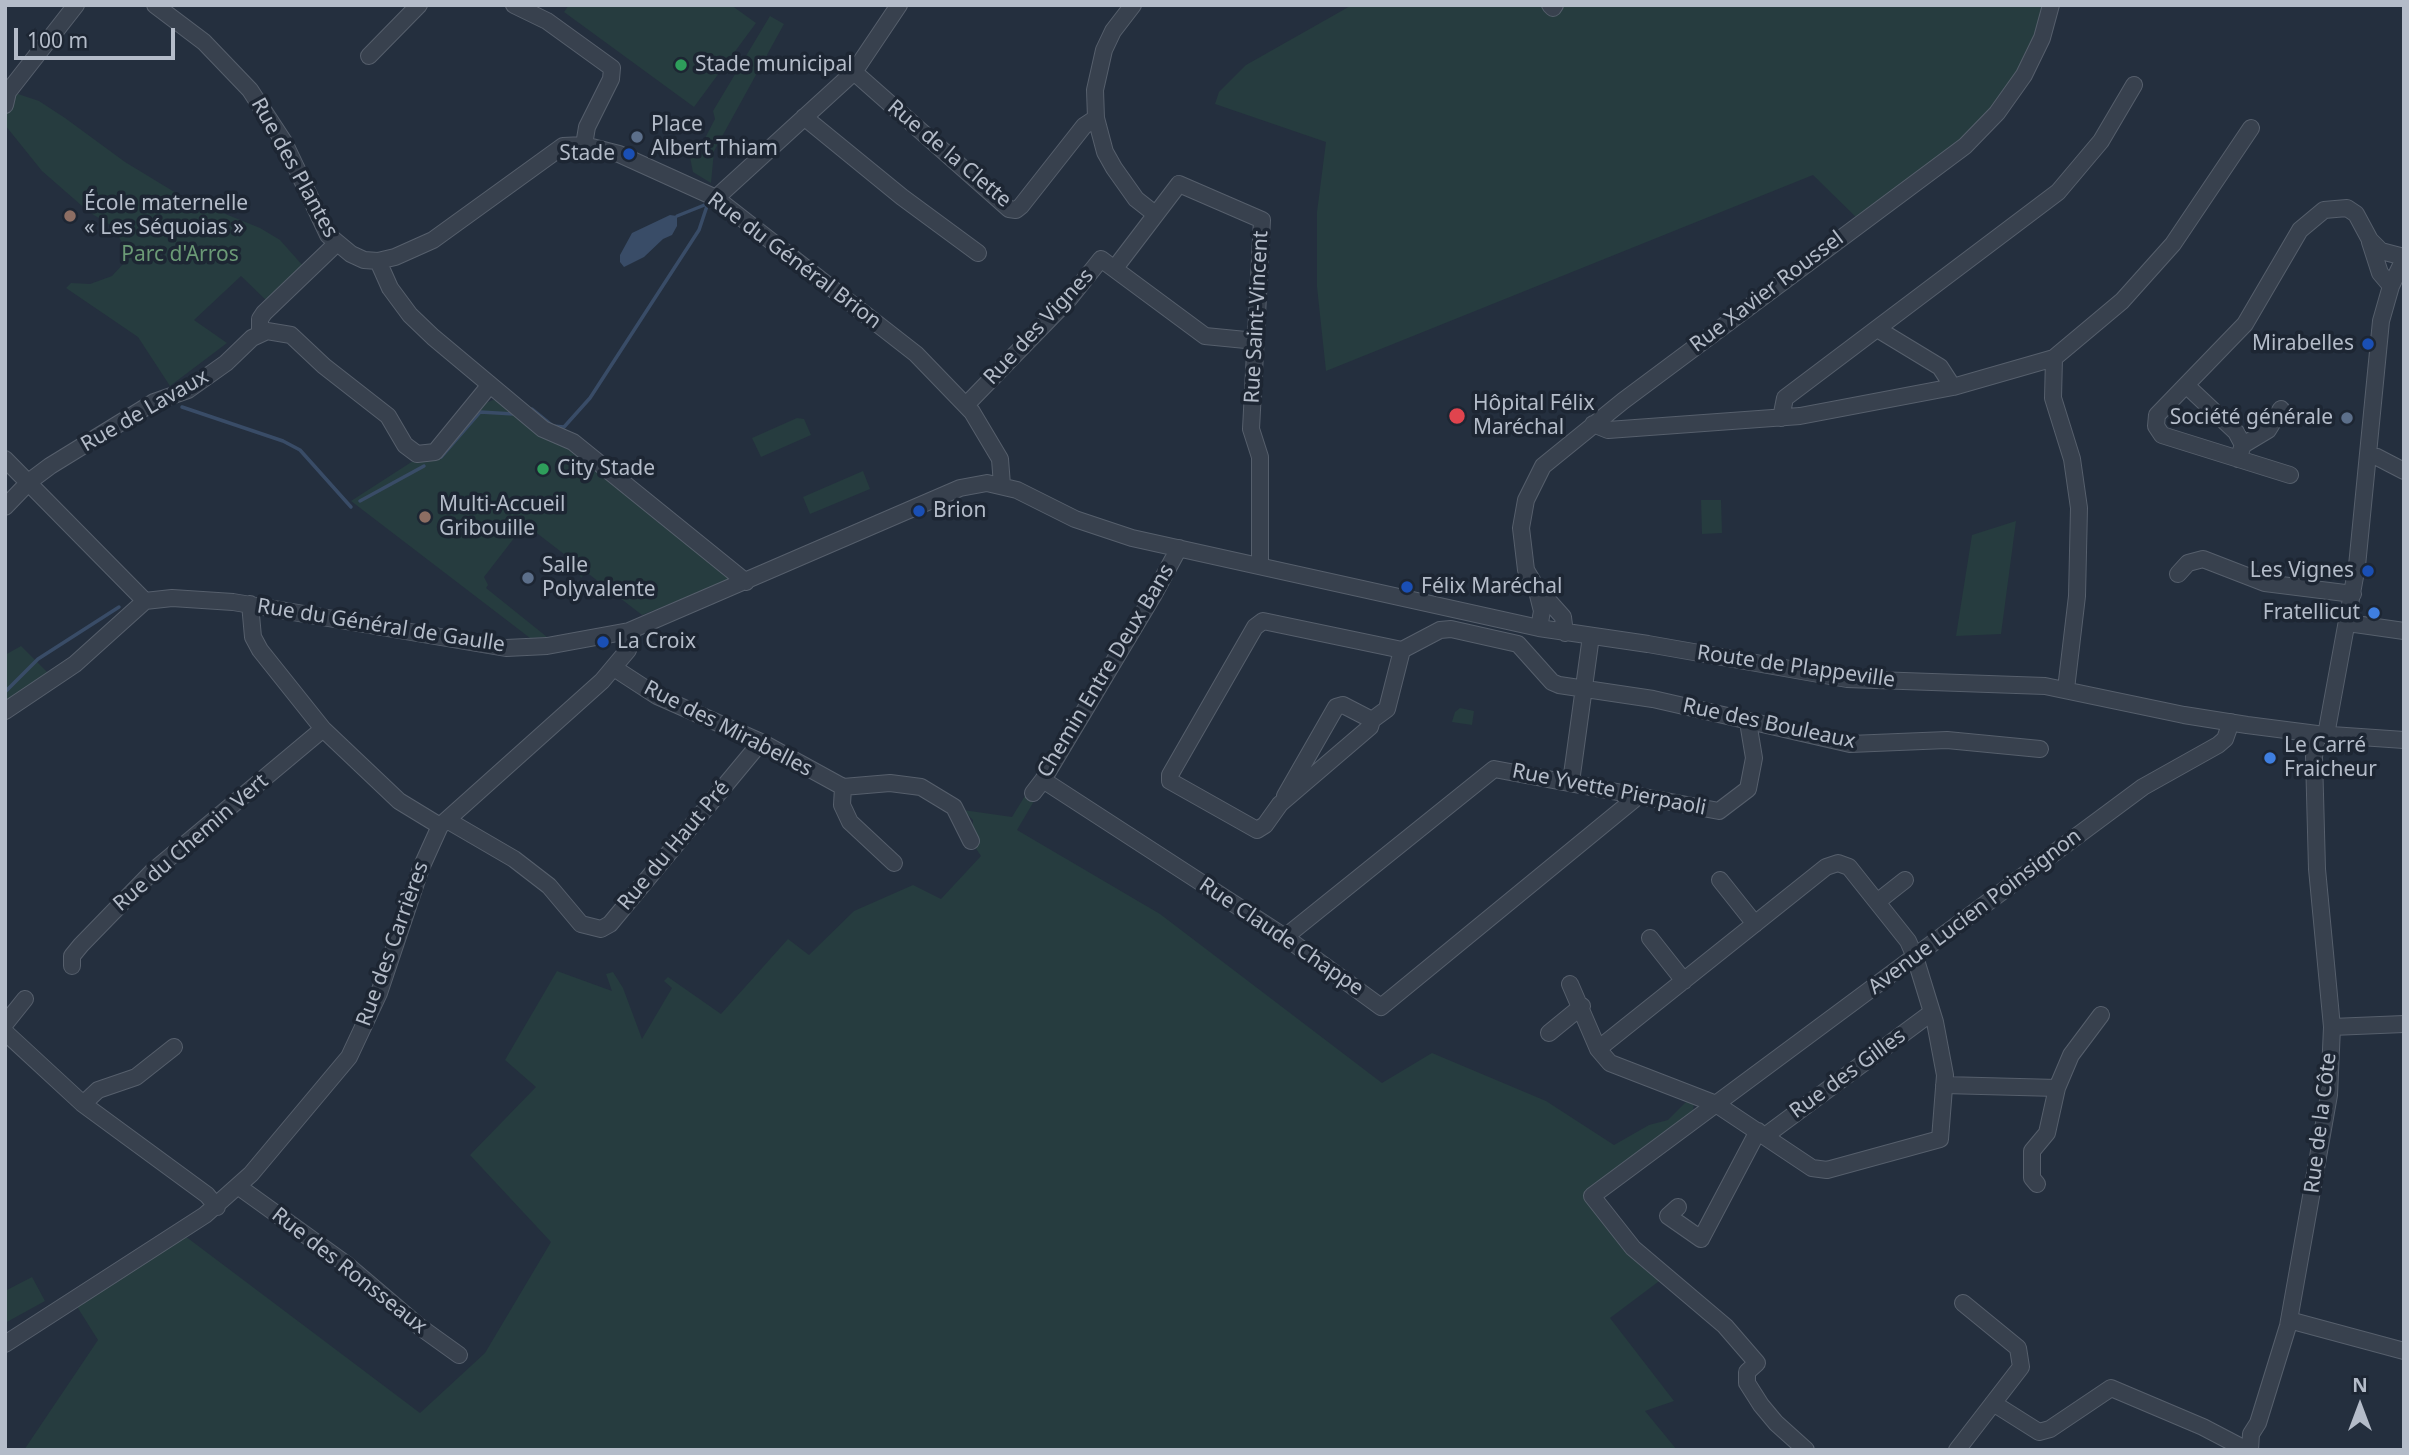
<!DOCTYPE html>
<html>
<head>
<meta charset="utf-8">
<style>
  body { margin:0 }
  #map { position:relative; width:2409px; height:1455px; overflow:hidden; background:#242f3e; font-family:"Noto Sans",sans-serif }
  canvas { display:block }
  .frame { position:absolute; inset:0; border:7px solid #b4bcc9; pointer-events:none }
  .north { position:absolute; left:2325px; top:1371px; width:70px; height:70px; -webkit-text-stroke:5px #1d2633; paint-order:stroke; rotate:0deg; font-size:19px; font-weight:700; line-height:28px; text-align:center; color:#b4bcc9 }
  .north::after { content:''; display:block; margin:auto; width:24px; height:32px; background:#b4bcc9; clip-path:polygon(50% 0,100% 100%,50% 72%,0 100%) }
  .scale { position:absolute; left:14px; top:28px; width:161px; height:32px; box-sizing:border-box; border:4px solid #b4bcc9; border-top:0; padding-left:9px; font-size:21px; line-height:24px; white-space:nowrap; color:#b4bcc9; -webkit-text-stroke:5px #1d2633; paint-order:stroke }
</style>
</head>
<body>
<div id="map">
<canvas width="2409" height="1455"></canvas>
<div class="frame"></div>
<div class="north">N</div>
<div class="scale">100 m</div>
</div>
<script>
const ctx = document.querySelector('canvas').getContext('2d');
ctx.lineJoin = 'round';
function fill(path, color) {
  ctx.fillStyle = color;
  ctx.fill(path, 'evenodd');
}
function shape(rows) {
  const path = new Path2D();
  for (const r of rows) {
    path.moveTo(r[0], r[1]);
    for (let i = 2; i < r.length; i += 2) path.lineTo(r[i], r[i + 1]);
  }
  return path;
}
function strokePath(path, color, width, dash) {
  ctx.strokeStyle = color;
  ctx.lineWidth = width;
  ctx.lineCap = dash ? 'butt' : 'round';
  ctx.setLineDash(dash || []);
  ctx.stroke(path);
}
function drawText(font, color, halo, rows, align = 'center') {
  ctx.font = font + ' "Noto Sans",sans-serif';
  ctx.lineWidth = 7;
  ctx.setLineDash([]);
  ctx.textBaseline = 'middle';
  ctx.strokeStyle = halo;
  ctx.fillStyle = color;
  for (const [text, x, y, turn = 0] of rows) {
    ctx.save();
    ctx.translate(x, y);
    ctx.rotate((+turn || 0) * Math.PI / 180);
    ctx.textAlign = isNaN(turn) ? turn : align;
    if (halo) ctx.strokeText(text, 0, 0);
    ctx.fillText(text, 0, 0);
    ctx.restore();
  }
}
const green = shape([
  [569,5,731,5,756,23,694,107,564,12],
  [1352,5,2051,5,2042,38,1983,129,1861,222,1813,175,1326,371,1317,287,1317,212,1326,142,1215,104,1219,92,1246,65],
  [770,16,784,24,714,151,711,183,693,172,690,157,697,143,701,146,715,119,713,111],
  [15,93,39,101,65,118,125,162,181,196,260,228,280,240,304,267,269,303,241,276,194,320,227,343,170,386,138,337,66,288,71,283,90,284,112,276,124,263,123,244,112,226,89,212,42,171,5,125,5,105],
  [493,400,500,401,568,449,733,579,642,615,611,591,605,597,602,594,607,588,586,572,581,578,573,561,525,524,484,577,488,585,486,588,547,637,530,638,351,501,413,461,428,461,483,404],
  [797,418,804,419,811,435,761,457,752,438],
  [863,471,870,489,810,514,803,497],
  [1701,500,1721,500,1722,533,1702,534],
  [2016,521,2001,634,1956,636,1972,535],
  [21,646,50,675,18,692,5,703,5,655],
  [1460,708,1474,711,1472,725,1452,722,1455,712],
  [1028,791,1037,796,1017,830,1160,914,1382,1083,1432,1053,1546,1101,1614,1145,1649,1125,1668,1120,1688,1100,1694,1102,1692,1121,1592,1196,1662,1279,1610,1318,1674,1401,1645,1411,1677,1450,24,1450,98,1340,76,1305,185,1236,420,1413,485,1353,551,1242,470,1155,536,1087,505,1060,557,971,612,991,606,974,613,972,623,988,642,1039,672,988,664,981,668,977,721,1014,788,939,809,955,854,911,913,885,941,899,981,856,971,841,973,820,963,810,1012,817],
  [32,1277,45,1301,5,1323,5,1291]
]);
const water = shape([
  [670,215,677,216,677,226,672,235,663,239,644,257,624,267,620,262,620,255,632,233]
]);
const stream = shape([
  [677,216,707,204],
  [182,407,283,441,300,450,351,507],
  [532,409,553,426,564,427,590,398,699,230,708,203],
  [441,457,480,412,514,414],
  [360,501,424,466],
  [5,692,38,659,119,607]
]);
const minor = shape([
  [155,5,204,42,250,90,284,142,328,235,351,254,364,260,378,261,395,257,433,240,563,146,584,145,619,154,716,198,916,354,972,412,1000,459,1002,485],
  [514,5,547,21,612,68,611,79,587,127,584,145],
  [1133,5,1113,31,1104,50,1095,90,1096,118,1105,152,1114,168,1136,199,1155,214],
  [1550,5,1553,8,1555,5],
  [369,56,419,5],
  [854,72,1009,209,1016,210,1021,206,1084,126,1096,118],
  [5,105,8,92,76,5],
  [804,117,902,197,978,253],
  [716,198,854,72,899,5],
  [2370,242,2380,273,2391,286],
  [378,261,390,288,410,315,433,337,543,429,573,442,746,582],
  [1115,268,1179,184,1262,220,1251,429,1260,457,1260,566],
  [1879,330,1940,367,1953,387],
  [260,333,260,319,264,313,336,244],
  [2054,358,2122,301,2173,244,2251,128],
  [2187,386,2236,432,2243,445,2238,459],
  [967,404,1069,299,1101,259,1205,336,1256,341],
  [1781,418,1785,398,2058,192,2101,141,2134,85],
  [1593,424,1608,430,1800,416,1953,387,2054,358,2053,398,2072,459,2079,508,2077,596,2066,689],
  [2243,445,2268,430,2281,409],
  [2368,456,2377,457,2404,471],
  [5,459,145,601,172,598,233,602,506,648,547,646,629,631,960,488,987,483,1017,490,1075,519,1132,538,1539,628,1648,644,1847,679,2045,686,2184,715,2247,725,2317,734,2404,740],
  [2290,475,2162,435,2156,426,2157,415,2245,324,2300,230,2324,210,2347,208,2356,214,2370,240,2381,251,2404,257],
  [5,507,30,481,50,466,154,402,188,390,226,363,252,338,267,331,291,335,324,366,388,416,405,445,417,454,435,452,489,386],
  [2178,574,2188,563,2203,559,2265,583,2353,594],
  [1538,589,1563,617,1565,633],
  [250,604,253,637,260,650,323,729,399,801,440,826],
  [2348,623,2404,631],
  [1539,628,1542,611,1536,587,1526,570,1521,528,1526,500,1543,466,1623,401,1965,146,1997,113,2024,75,2042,38,2051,5],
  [614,668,657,696,761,742,843,787,890,783,921,787,954,807,971,841],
  [5,711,75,664,145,601],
  [1372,720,1370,727,1280,804,1265,825,1257,830,1170,781,1170,775,1255,627,1263,621,1402,650,1440,630,1451,629,1518,644,1552,682,1559,685,1653,699,1850,744,1947,740,2040,749],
  [2326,735,2357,566,2381,321,2391,286,2404,259],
  [1043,780,1285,937,1381,1007,1637,797],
  [1571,782,1591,636],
  [843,787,842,805,850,822,894,863],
  [1033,793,1043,780,1153,596,1179,548],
  [1285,796,1336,707,1343,705,1372,720,1387,709,1402,650],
  [447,820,514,859,549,886,581,924,601,929,610,924,761,742],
  [1720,880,1755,924],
  [1877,902,1905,880],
  [1285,937,1494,769,1719,811,1748,789,1754,758,1748,722],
  [1650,938,1684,981],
  [72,966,72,956,81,945,152,872,323,729],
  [1570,984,1598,1049,1610,1063,1716,1104,1812,1168,1827,1170,1940,1139,1945,1075,1935,1022,1915,957,1908,941,1849,867,1838,863,1826,867,1598,1049],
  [5,1024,25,999],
  [2332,1027,2404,1024],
  [5,1032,83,1104,207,1195,217,1207],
  [1549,1033,1582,1006],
  [1944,1085,2057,1088],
  [83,1104,98,1090,136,1077,174,1047],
  [1765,1136,1931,1013],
  [2037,1184,2032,1178,2032,1151,2047,1133,2057,1088,2071,1055,2101,1015],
  [239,1187,346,1264,420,1327,459,1355],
  [1678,1207,1668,1216,1701,1239,1758,1131],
  [2289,1320,2404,1351],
  [5,1344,205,1215,251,1174,349,1057,379,993,421,868,440,826,602,681,628,650,632,638,629,631],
  [1993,1403,2039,1432,2050,1429,2111,1388,2203,1427,2247,1450],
  [1806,1450,1776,1423,1761,1405,1747,1383,1747,1372,1757,1363,1725,1326,1633,1248,1592,1196,2143,787,2218,745,2225,739,2231,722],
  [1957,1450,2021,1367,2018,1348,1963,1303],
  [2250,1450,2251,1434,2258,1423,2288,1326,2329,1095,2332,1027,2317,869,2314,757,2317,734]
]);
const markers = [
  [681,65,7,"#2e9e5b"],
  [637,137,7,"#5c6f8a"],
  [629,154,7,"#1a4fb4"],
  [70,216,7,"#8d6e63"],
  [2368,344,7,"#1a4fb4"],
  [1457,416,9,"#e0444e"],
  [2347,418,7,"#5c6f8a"],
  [543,469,7,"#2e9e5b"],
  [919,511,7,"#1a4fb4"],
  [425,517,7,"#8d6e63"],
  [2368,571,7,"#1a4fb4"],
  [528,578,7,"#5c6f8a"],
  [1407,587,7,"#1a4fb4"],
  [2374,613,7,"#3f7fe0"],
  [603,642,7,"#1a4fb4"],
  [2270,758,7,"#3f7fe0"]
];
const poiNames = [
  ["Stade municipal",695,65],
  ["Place",651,125],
  ["Albert Thiam",651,149],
  ["Stade",615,154,"right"],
  ["École maternelle",84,204],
  ["« Les Séquoias »",84,228],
  ["Mirabelles",2354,344,"right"],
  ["Hôpital Félix",1473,404],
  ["Maréchal",1473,428],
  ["Société générale",2333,418,"right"],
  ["City Stade",557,469],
  ["Multi-Accueil",439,505],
  ["Gribouille",439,529],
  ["Brion",933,511],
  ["Salle",542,566],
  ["Polyvalente",542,590],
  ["Les Vignes",2354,571,"right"],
  ["Félix Maréchal",1421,587],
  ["Fratellicut",2360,613,"right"],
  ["La Croix",617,642],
  ["Le Carré",2284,746],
  ["Fraicheur",2284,770]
];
const streetNames = [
  ["Rue de la Clette",949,154,40],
  ["Rue des Plantes",294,168,61],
  ["Rue du Général Brion",794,261,37],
  ["Rue Xavier Roussel",1767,292,-37],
  ["Rue Saint-Vincent",1257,317,-87],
  ["Rue des Vignes",1039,327,-47],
  ["Rue de Lavaux",145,411,-30],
  ["Rue du Général de Gaulle",381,626,9],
  ["Route de Plappeville",1796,667,8],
  ["Chemin Entre Deux Bans",1106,671,-59],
  ["Rue des Bouleaux",1769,724,12],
  ["Rue des Mirabelles",728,729,27],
  ["Rue Yvette Pierpaoli",1609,790,11],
  ["Rue du Chemin Vert",191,843,-41],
  ["Rue du Haut Pré",674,846,-50],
  ["Avenue Lucien Poinsignon",1975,912,-37],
  ["Rue Claude Chappe",1281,937,34],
  ["Rue des Carrières",393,944,-70],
  ["Rue des Gilles",1848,1074,-36],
  ["Rue de la Côte",2321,1123,-83],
  ["Rue des Ronsseaux",349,1271,38]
];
const parkNames = [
  ["Parc d'Arros",180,255]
];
fill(green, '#263c3f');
fill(water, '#394c67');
strokePath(stream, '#394c67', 3.5);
strokePath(minor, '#565f6c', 18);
strokePath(minor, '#38414e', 16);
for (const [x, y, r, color] of markers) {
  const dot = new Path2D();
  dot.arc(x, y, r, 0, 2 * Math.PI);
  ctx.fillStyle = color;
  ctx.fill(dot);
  strokePath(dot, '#1d2633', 2.5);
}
drawText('21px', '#b4bcc9', '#1d2633', poiNames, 'left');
drawText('21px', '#b4bcc9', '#1d2633', streetNames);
drawText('21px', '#6b9a76', '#1d2633', parkNames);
</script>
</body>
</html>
